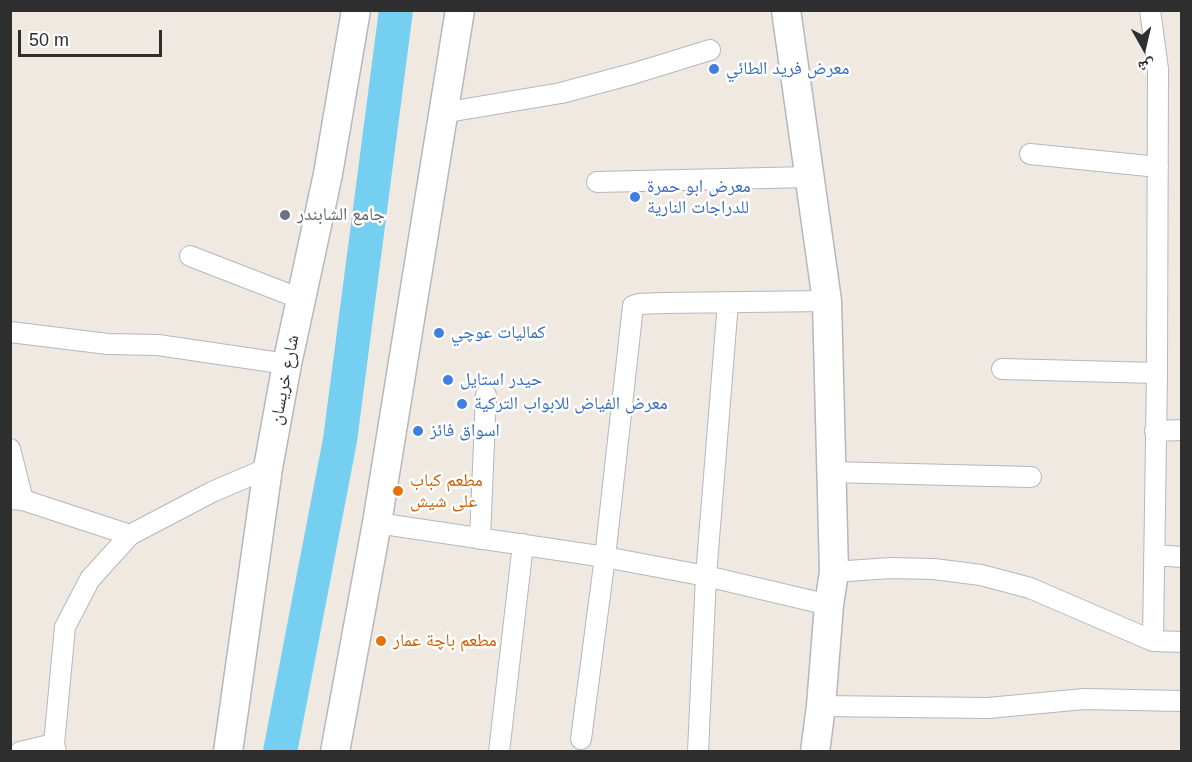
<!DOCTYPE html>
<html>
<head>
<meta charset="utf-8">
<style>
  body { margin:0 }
  #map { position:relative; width:1192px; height:762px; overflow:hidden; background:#efe9e1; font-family:Helvetica,"Noto Naskh Arabic",sans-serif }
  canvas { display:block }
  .frame { position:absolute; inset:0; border:12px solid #2e2e2e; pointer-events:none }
  .north { position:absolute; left:1114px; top:18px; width:60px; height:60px; -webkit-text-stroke:4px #fff; paint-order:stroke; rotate:172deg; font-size:16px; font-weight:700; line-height:24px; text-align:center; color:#2e2e2e }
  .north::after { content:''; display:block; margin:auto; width:21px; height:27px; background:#2e2e2e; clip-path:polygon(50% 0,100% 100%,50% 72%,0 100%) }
  .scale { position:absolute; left:18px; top:30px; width:144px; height:27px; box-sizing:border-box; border:3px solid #2e2e2e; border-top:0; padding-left:8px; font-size:18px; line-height:21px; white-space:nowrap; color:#2e2e2e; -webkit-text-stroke:4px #fff; paint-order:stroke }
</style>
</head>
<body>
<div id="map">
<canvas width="1192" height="762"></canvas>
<div class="frame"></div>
<div class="north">ش</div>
<div class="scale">50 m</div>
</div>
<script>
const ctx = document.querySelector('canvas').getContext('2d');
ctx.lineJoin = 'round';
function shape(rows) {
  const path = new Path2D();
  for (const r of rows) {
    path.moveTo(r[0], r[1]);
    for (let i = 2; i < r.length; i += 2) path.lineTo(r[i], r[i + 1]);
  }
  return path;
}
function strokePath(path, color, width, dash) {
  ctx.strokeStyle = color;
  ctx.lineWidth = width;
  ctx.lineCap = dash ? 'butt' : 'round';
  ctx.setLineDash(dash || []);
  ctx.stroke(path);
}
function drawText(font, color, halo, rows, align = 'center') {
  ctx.font = font + ' Helvetica,"Noto Naskh Arabic",sans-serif';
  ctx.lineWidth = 5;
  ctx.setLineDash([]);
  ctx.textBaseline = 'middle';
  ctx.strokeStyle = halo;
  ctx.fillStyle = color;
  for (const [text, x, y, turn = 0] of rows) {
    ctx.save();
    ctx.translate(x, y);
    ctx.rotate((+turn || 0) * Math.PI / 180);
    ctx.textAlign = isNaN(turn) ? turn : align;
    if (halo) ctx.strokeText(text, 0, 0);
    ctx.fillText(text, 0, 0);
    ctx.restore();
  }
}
const river = shape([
  [280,752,340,440,396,10]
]);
const street = shape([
  [1150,10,1158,69,1157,373,1153,641],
  [442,113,561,93,632,74,710,50],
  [1030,154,1158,167],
  [597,182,809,177],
  [190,256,301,299],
  [10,332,108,344,158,345,287,364],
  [1002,369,1157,373],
  [1155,431,1182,430],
  [10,449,23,500],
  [831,472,1031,477],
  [10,499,23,500,130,535],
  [377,523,605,557,706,576,829,605],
  [480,539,486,395],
  [1154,555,1182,557],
  [834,572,890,568,934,569,981,575,1030,588,1153,641,1182,642],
  [821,706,988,708,1084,699,1182,701],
  [581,739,605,557,633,306,639,304,663,303,827,301],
  [20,752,54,744],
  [56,752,54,744,65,627,90,579,130,535,212,492,268,468],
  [499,752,523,544],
  [698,752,706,576,728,302]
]);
const secondary = shape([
  [786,10,827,301,834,572,829,605,821,706,815,752],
  [228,752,268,468,287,364,328,174,356,10],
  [335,752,377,523,460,10]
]);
const markers = [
  [714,69,6,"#3f7fe0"],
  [635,197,6,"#3f7fe0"],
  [285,215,6,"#6b7280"],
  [439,333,6,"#3f7fe0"],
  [448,380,6,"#3f7fe0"],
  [462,404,6,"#3f7fe0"],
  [418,431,6,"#3f7fe0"],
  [398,491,6,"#e8710a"],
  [381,641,6,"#e8710a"]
];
const shopNames = [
  ["معرض فريد الطائي",726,69],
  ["معرض ابو حمرة",647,187],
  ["للدراجات النارية",647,208],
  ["كماليات عوچي",451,333],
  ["حيدر استايل",460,380],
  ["معرض الفياض للابواب التركية",474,404],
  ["اسواق فائز",430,431]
];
const worshipNames = [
  ["جامع الشابندر",297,215]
];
const streetNames = [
  ["شارع خريسان",285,380,-79]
];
const foodNames = [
  ["مطعم كباب",410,481],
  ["على شيش",410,502],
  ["مطعم باچة عمار",393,641]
];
strokePath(river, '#75cff0', 34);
strokePath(street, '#b4b7c1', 22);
strokePath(secondary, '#b4b7c1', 31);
strokePath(street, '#fff', 20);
strokePath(secondary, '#fff', 28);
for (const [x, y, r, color] of markers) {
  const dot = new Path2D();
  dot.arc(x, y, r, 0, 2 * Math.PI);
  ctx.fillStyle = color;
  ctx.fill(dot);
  strokePath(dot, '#fff', 2);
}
drawText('18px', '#366cbe', '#fff', shopNames, 'left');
drawText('18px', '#5b616d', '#fff', worshipNames, 'left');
drawText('18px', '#2e2e2e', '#fff', streetNames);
drawText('18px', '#c56008', '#fff', foodNames, 'left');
</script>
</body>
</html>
